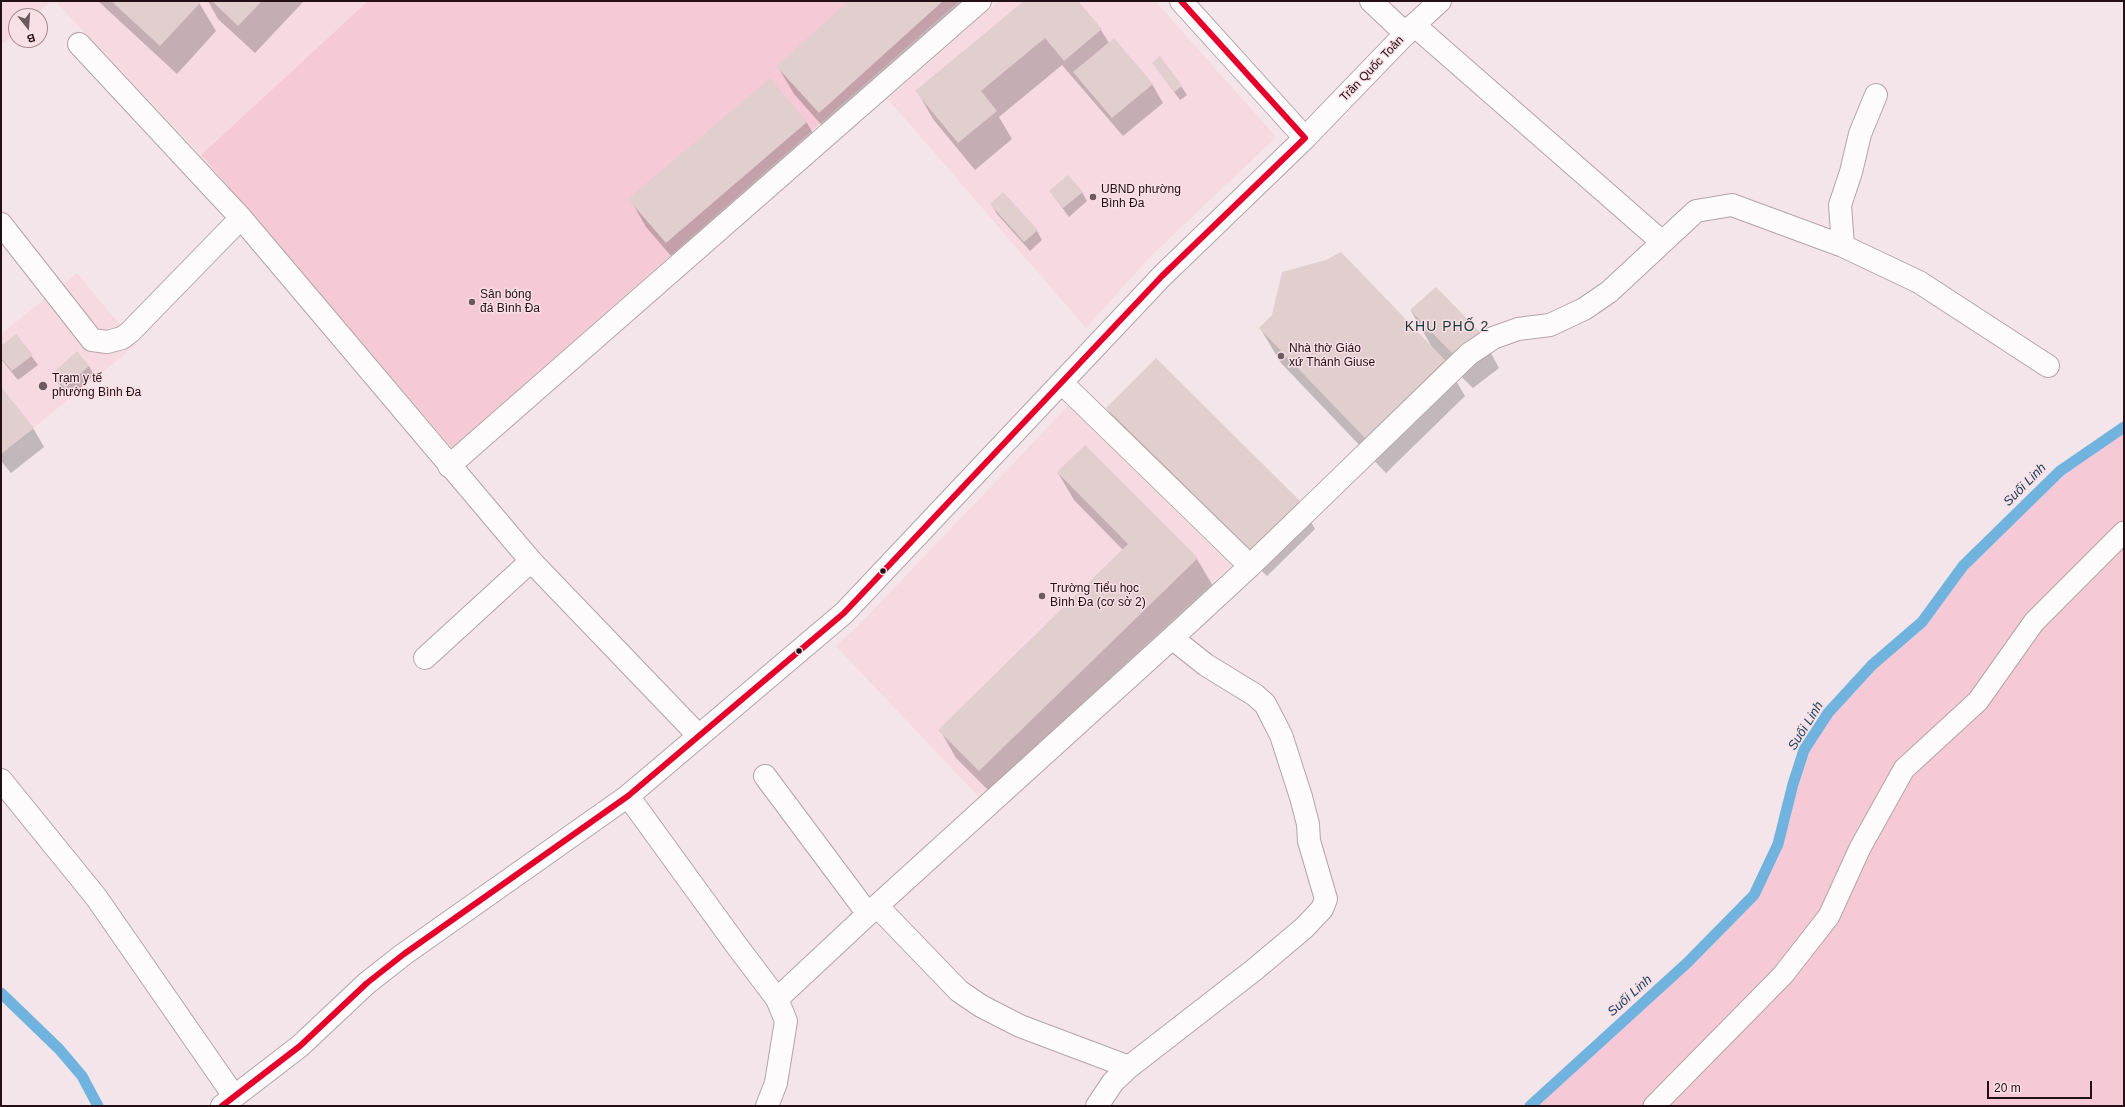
<!DOCTYPE html>
<html>
<head>
<meta charset="utf-8">
<style>
  body { margin:0 }
  #map { position:relative; width:2125px; height:1107px; overflow:hidden; background:#f3e5e9; font-family:Arial,sans-serif }
  canvas { display:block }
  .frame { position:absolute; inset:0; border:2px solid #240f16; pointer-events:none }
  .north { position:absolute; left:8px; top:8px; width:40px; height:40px; box-sizing:border-box; background:#f9dfe6; border:1px solid #a48c93; border-radius:50%; rotate:163deg; font-size:11px; font-weight:700; line-height:16px; text-align:center; color:#240f16 }
  .north::after { content:''; display:block; margin:auto; width:14px; height:18px; background:#6c5a60; clip-path:polygon(50% 0,100% 100%,50% 72%,0 100%) }
  .scale { position:absolute; left:1987px; top:1081px; width:105px; height:18px; box-sizing:border-box; border:2px solid #240f16; border-top:0; padding-left:5px; font-size:12px; line-height:14px; white-space:nowrap; color:#240f16; -webkit-text-stroke:3px #f9dfe6; paint-order:stroke }
</style>
</head>
<body>
<div id="map">
<canvas width="2125" height="1107"></canvas>
<div class="frame"></div>
<div class="north">B</div>
<div class="scale">20 m</div>
</div>
<script>
const ctx = document.querySelector('canvas').getContext('2d');
ctx.lineJoin = 'round';
function fill(path, color) {
  ctx.fillStyle = color;
  ctx.fill(path, 'evenodd');
}
function shape(rows) {
  const path = new Path2D();
  for (const r of rows) {
    path.moveTo(r[0], r[1]);
    for (let i = 2; i < r.length; i += 2) path.lineTo(r[i], r[i + 1]);
  }
  return path;
}
function strokePath(path, color, width, dash) {
  ctx.strokeStyle = color;
  ctx.lineWidth = width;
  ctx.lineCap = dash ? 'butt' : 'round';
  ctx.setLineDash(dash || []);
  ctx.stroke(path);
}
function drawText(font, color, halo, rows, align = 'center') {
  ctx.font = font + ' Arial,sans-serif';
  ctx.lineWidth = 3;
  ctx.setLineDash([]);
  ctx.textBaseline = 'middle';
  ctx.strokeStyle = halo;
  ctx.fillStyle = color;
  for (const [text, x, y, turn = 0] of rows) {
    ctx.save();
    ctx.translate(x, y);
    ctx.rotate((+turn || 0) * Math.PI / 180);
    ctx.textAlign = isNaN(turn) ? turn : align;
    if (halo) ctx.strokeText(text, 0, 0);
    ctx.fillText(text, 0, 0);
    ctx.restore();
  }
}
const built = shape([
  [1,1,51,1,34,16,16,16,16,32,1,45],
  [55,1,368,1,201,155],
  [999,1,1155,1,1276,137,1150,257,1086,328,888,99],
  [77,273,136,345,1,454,1,334],
  [1068,406,1231,565,980,798,836,646,857,627]
]);
const green = shape([
  [368,1,959,1,452,448,201,155],
  [2124,427,2124,1106,1530,1106,1595,1047,1754,895,1778,844,1793,784,1804,750,1828,713,1872,665,1922,622,1963,566,2060,471]
]);
const shadow = shape([
  [98,1,198,1,216,31,177,74],
  [208,1,304,1,255,53,218,19],
  [851,1,989,1,835,140,794,94,778,67],
  [1025,1,1077,1,1101,30,1109,43,1152,84,1163,103,1123,136,1062,65,999,117,1012,139,975,170,933,119,917,91],
  [1153,63,1181,86,1187,95,1180,100],
  [770,80,807,123,823,150,683,270,646,227,630,199],
  [1050,191,1082,192,1087,201,1069,217],
  [1003,194,1037,231,1042,240,1030,251,997,214,991,204],
  [1411,311,1479,332,1499,368,1473,388,1443,359,1465,396,1386,473,1281,363,1260,328,1432,347],
  [16,335,38,365,18,380,1,359,1,347],
  [1156,360,1299,502,1315,529,1267,576,1123,436,1107,408],
  [89,366,94,375,71,397,58,383,53,374],
  [1,389,33,428,44,447,11,473,1,461],
  [1058,473,1197,559,1213,586,996,798,956,758,940,730,1123,550,1074,500]
]);
const stream = shape([
  [1,993,59,1049,82,1076,98,1106],
  [1530,1106,1687,963,1754,895,1778,844,1793,784,1804,750,1828,713,1872,665,1922,622,1963,566,2060,471,2124,427]
]);
const building = shape([
  [111,1,200,1,201,2,160,46],
  [212,1,262,1,238,26],
  [849,1,943,1,819,113,776,66],
  [1024,1,1078,1,1102,29,1064,61,1045,38,981,91,997,111,958,143,915,91],
  [1114,38,1153,84,1112,118,1073,72],
  [1160,56,1182,86,1174,92,1152,63],
  [770,78,807,122,666,243,628,199],
  [1068,175,1083,192,1063,208,1049,191],
  [1003,192,1038,230,1024,242,990,204],
  [1341,252,1445,360,1365,438,1259,328,1272,315,1282,272,1326,260],
  [1436,287,1480,332,1452,353,1410,310],
  [16,334,33,355,12,371,1,358,1,346],
  [77,351,89,366,65,388,52,374],
  [1156,358,1300,501,1250,549,1106,408],
  [1,387,34,428,1,454],
  [1085,445,1198,558,979,771,938,730,1128,544,1057,472]
]);
const service = shape([
  [1654,1106,1783,975,1829,916,1860,848,1904,769,1978,701,2034,622,2124,532]
]);
const minor = shape([
  [1371,1,1406,34],
  [1414,25,1661,241],
  [79,44,241,218,531,561,699,736],
  [1,224,92,340,107,342,122,338,130,332,241,218],
  [1843,246,1840,205,1851,172,1860,134,1876,95],
  [1062,383,1250,566],
  [449,466,980,1],
  [425,658,531,561],
  [765,776,868,914],
  [1,780,96,897,234,1096],
  [628,796,737,946,777,999,868,914,1172,638,1250,566,1469,354,1493,338,1518,329,1550,325,1584,309,1609,292,1696,211,1732,205,1843,246,1919,282,2048,366],
  [877,906,959,991,981,1006,1020,1026,1129,1067,1254,970,1304,928,1322,909,1326,899,1309,841,1308,824,1301,797,1281,735,1265,704,1255,695,1206,665,1172,638],
  [767,1106,776,1083,786,1021,777,999],
  [1097,1106,1113,1082,1129,1067]
]);
const tertiary = shape([
  [1181,1,1305,138]
]);
const secondary = shape([
  [222,1106,300,1046,367,983,404,954,628,796,844,613,1162,276,1305,138,1414,25,1440,1]
]);
const bus1 = shape([
  [1181,1,1305,138],
  [222,1106,300,1046,367,983,404,954,628,796,844,613,1162,276,1305,138]
]);
const markers = [
  [1093,197,4,"#6c5a60"],
  [472,302,4,"#6c5a60"],
  [1281,356,4,"#6c5a60"],
  [43,386,5,"#6c5a60"],
  [883,571,3.5,"#240f16"],
  [1042,596,4,"#6c5a60"],
  [799,651,3.5,"#240f16"]
];
const streetNames = [
  ["Trần Quốc Toản",1372,69,-46]
];
const poiNames = [
  ["UBND phường",1101,190],
  ["Bình Đa",1101,204],
  ["Sân bóng",480,295],
  ["đá Bình Đa",480,309],
  ["Nhà thờ Giáo",1289,349],
  ["xứ Thánh Giuse",1289,363],
  ["Trạm y tế",52,379],
  ["phường Bình Đa",52,393],
  ["Trường Tiểu học",1050,589],
  ["Bình Đa (cơ sở 2)",1050,603]
];
const waterNames = [
  ["Suối Linh",2025,485,-45],
  ["Suối Linh",1806,726,-58],
  ["Suối Linh",1630,996,-42]
];
const quarterNames = [
  ["KHU PHỐ 2",1447,327]
];
fill(built, '#f7d9e1');
fill(green, '#f6c9d6');
fill(shadow, '#0003');
strokePath(stream, '#70b3df', 11);
fill(building, '#e1cecf');
strokePath(service, '#b4a4a9', 23);
strokePath(minor, '#b4a4a9', 24);
strokePath(tertiary, '#b4a4a9', 24);
strokePath(secondary, '#b4a4a9', 24);
strokePath(service, '#fdfbfc', 21);
strokePath(minor, '#fdfbfc', 22);
strokePath(tertiary, '#fdfbfc', 22);
strokePath(secondary, '#fdfbfc', 22);
strokePath(bus1, '#e4002b', 6);
for (const [x, y, r, color] of markers) {
  const dot = new Path2D();
  dot.arc(x, y, r, 0, 2 * Math.PI);
  ctx.fillStyle = color;
  ctx.fill(dot);
  strokePath(dot, '#f9dfe6', 1.5);
}
drawText('12px', '#240f16', '#f9dfe6', streetNames);
drawText('12px', '#240f16', '#f9dfe6', poiNames, 'left');
drawText('italic 13px', '#1b435d', '#f9dfe6', waterNames);
ctx.letterSpacing = '1px';
drawText('14px', '#173832', '#f9dfe6', quarterNames);
ctx.letterSpacing = '0px';
</script>
</body>
</html>
